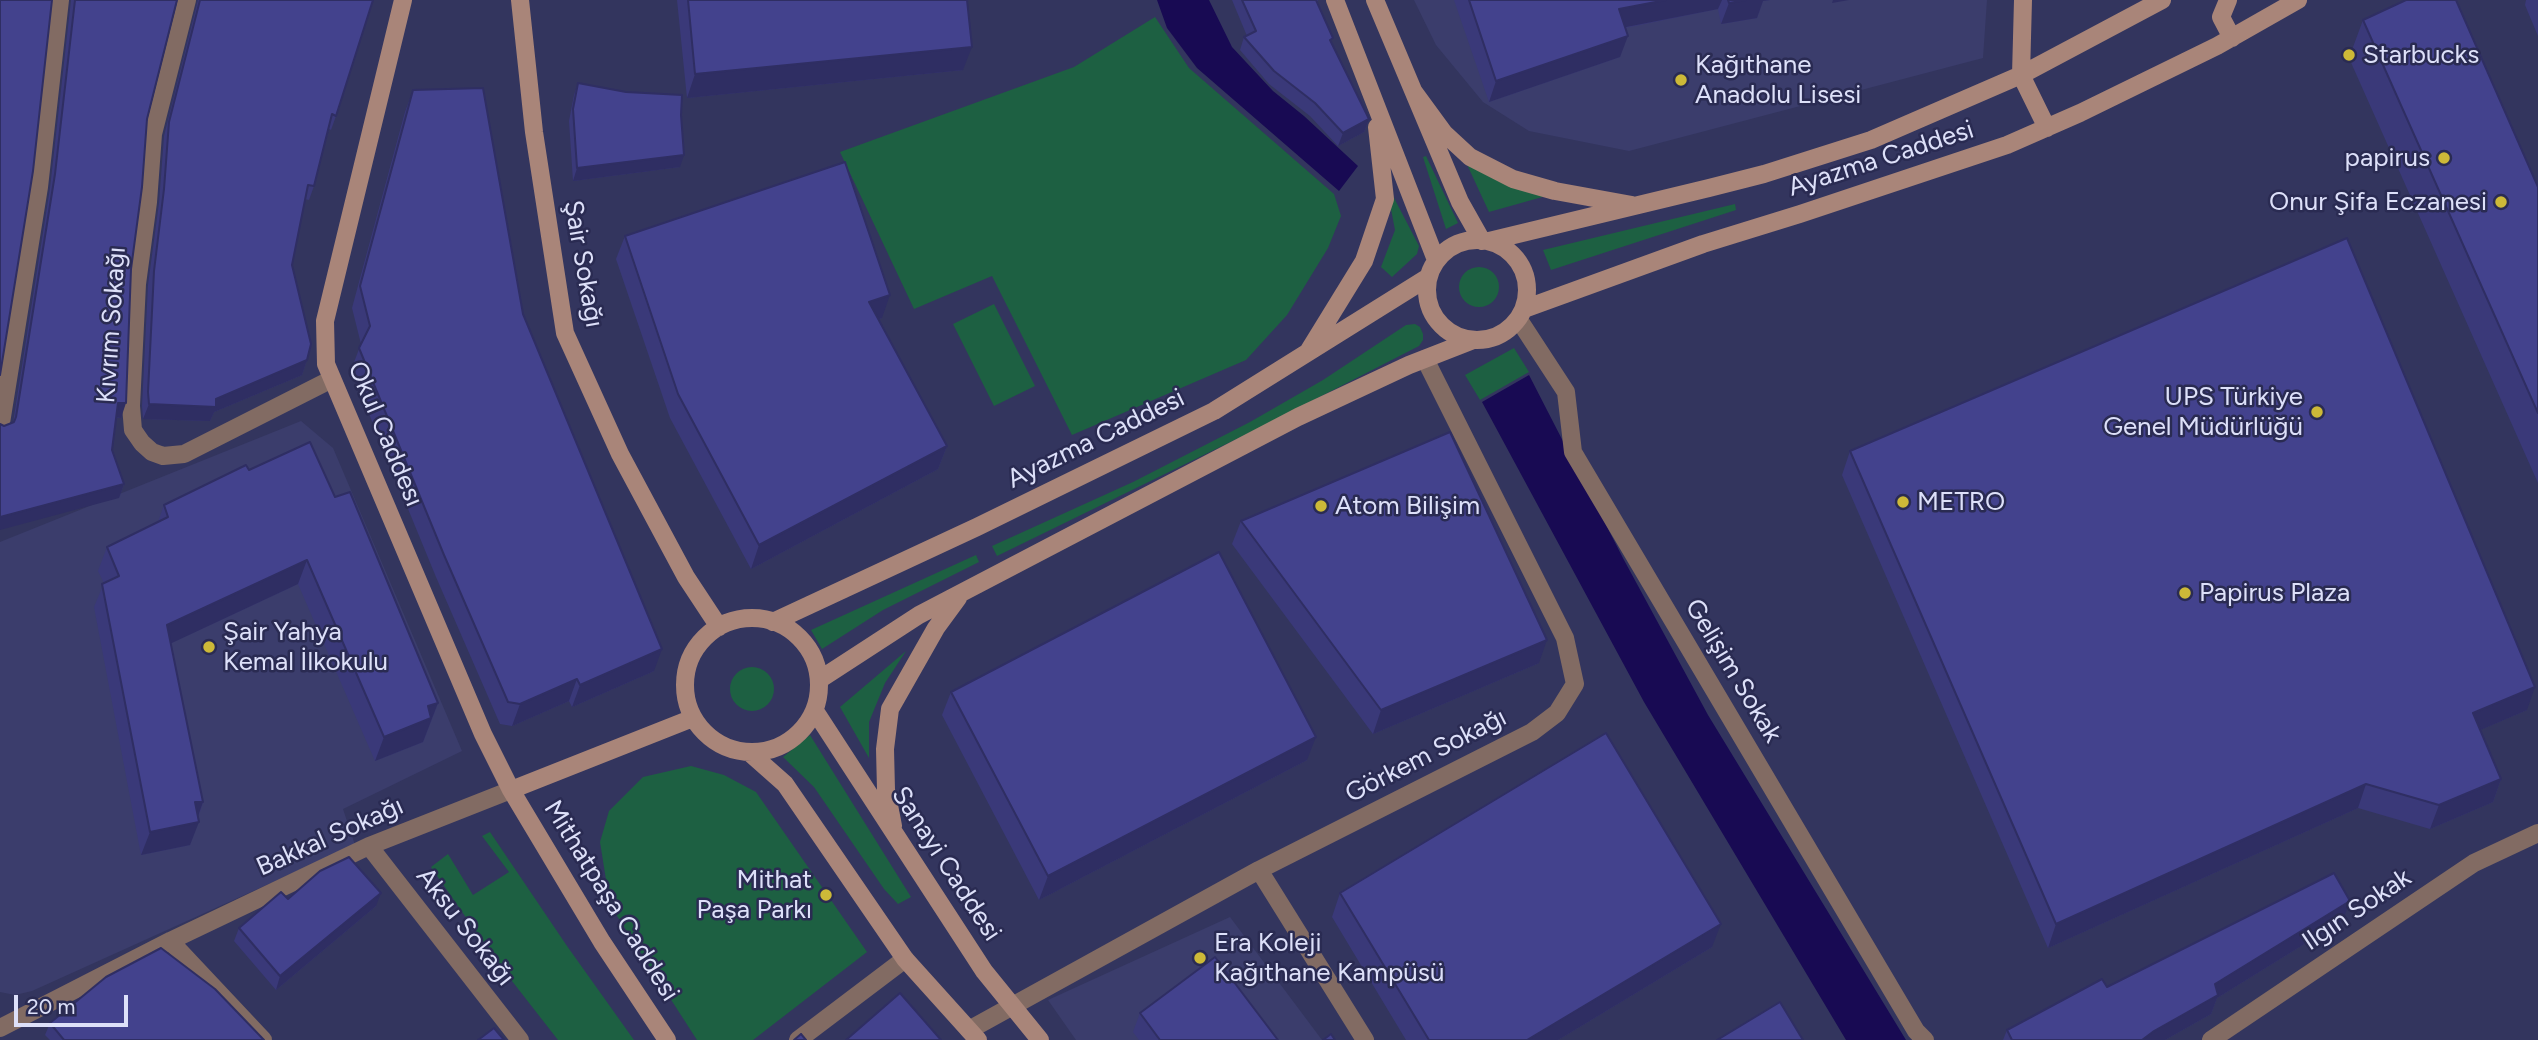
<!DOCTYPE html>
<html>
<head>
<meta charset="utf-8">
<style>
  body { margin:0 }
  #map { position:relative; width:2538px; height:1040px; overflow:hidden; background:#33355e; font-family:Figtree,sans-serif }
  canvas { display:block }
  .scale { position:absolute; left:14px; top:995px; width:114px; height:32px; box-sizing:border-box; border:4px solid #dde0f9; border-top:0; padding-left:9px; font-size:21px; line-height:24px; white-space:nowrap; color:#dde0f9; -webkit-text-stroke:5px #2a2b52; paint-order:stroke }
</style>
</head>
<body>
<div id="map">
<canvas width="2538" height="1040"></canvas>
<div class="scale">20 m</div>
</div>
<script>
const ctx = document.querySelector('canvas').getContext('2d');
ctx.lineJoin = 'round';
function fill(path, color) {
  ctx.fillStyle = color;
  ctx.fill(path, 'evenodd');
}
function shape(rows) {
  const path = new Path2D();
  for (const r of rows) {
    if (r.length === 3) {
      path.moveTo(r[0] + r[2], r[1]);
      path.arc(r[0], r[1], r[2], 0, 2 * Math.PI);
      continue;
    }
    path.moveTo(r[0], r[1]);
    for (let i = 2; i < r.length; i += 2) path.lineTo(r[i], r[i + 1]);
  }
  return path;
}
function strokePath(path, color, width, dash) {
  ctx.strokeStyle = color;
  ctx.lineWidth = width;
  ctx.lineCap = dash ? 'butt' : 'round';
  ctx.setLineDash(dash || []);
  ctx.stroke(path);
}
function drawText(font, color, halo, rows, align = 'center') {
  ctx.font = font + ' Figtree,sans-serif';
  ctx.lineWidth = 5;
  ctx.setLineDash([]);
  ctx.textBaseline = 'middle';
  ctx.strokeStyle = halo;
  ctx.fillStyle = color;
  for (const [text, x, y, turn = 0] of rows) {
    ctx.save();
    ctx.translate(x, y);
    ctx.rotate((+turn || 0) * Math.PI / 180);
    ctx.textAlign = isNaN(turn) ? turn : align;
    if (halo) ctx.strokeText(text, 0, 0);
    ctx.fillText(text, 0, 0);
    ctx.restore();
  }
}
const built = shape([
  [1414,0,1987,0,1983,58,1629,151,1529,131,1483,102,1436,45],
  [301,421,333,448,462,751,343,809,355,845,32,991,15,995,0,992,0,542],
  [1230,917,1322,1040,1076,1040,1048,1000]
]);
const green = shape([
  [1155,17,1189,68,1334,194,1341,216,1328,248,1287,315,1246,360,1072,435,992,276,914,309,840,152,1074,67],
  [1426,156,1458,223,1446,229,1423,157],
  [1464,158,1546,196,1489,212],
  [1391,192,1419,246,1417,254,1392,277,1381,267,1395,230,1389,199],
  [1735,204,1736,210,1551,270,1543,250],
  [1479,287,20],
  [994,304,1035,386,994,406,953,324],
  [1415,324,1420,327,1423,334,1423,340,1419,346,1261,427,997,556,992,546,1133,482,1250,422,1323,380,1406,325],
  [1514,348,1529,372,1480,400,1465,375],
  [976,555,979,562,883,610,822,649,811,630],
  [906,651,885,683,869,722,869,758,840,707],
  [752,689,22],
  [810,735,911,897,898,904,884,889,814,787,783,757],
  [691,766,724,775,756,792,867,952,753,1040,697,1040,610,905,600,842,609,811,643,777],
  [490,832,567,946,634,1040,558,1040,494,958,431,867,448,854,473,895,509,872,482,836]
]);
const water = shape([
  [1157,0,1209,0,1232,47,1273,91,1304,116,1358,166,1339,191,1197,68,1167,28],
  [1529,375,1624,560,1708,715,1906,1040,1846,1040,1644,702,1482,402]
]);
const street = shape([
  [187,0,153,134,148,202,137,284,131,406,133,430,142,443,152,452,163,456,184,454,332,379],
  [1519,320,1566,392,1573,452,1916,1031,1925,1040],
  [0,429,39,187,60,0],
  [369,846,520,1040],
  [1259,870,1365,1040],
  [170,941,263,1040],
  [0,1028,170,941,369,846,511,790],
  [969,1030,1259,870,1532,732,1557,713,1575,684,1565,638,1425,359],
  [798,1040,905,959],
  [2211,1040,2474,863,2538,833]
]);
const secondary = shape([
  [403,0,325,321,326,364,483,734,511,790,602,942,667,1040],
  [520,0,534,132,565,333,620,454,686,577,719,627],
  [1335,0,1436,260],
  [1375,0,1460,202,1482,241],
  [2023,0,2021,75,2047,128],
  [2228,0,2221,17,2232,38],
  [1414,92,1444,133,1470,157,1513,179,1555,191,1632,205],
  [1477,290,50],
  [1489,241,1709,188,1764,174,1871,140,2021,75,2162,0],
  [1524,309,1703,244,1800,214,2007,145,2080,113,2217,46,2298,0],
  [1308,352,1364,261,1385,199,1377,127],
  [752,685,67],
  [773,622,977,527,1214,411,1427,278],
  [819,680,919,615,1298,417,1409,365,1473,340],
  [815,711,984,971,1040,1040],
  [750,753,785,784,905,959,978,1040],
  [511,790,693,718],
  [893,826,886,790,885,749,890,709,936,628,958,598]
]);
const wall = shape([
  [71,0,177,0,147,119,131,269,121,418,116,418,112,450,124,484,119,498,4,426,13,423,50,188],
  [198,0,373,0,336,116,331,130,329,129,314,186,309,200,305,199,292,265,307,360,302,375,214,412,210,421,143,419,142,406,148,285,159,203,164,136],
  [677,0,967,0,963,70,687,98],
  [1232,0,1318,0,1317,3,1332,43,1369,119,1364,132,1338,146,1310,116,1269,84,1240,50,1244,37,1247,36],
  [1454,0,1770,0,1763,1,1757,18,1721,24,1718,9,1625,28,1620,57,1489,102],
  [2526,0,2538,0,2538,36,2525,5],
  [2363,20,2538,187,2538,483,2349,58],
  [578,83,680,167,573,181,569,121,574,95],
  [413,90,523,314,654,671,572,707,569,701,512,726,500,724,436,577,351,370,361,344,352,308,405,112],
  [625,236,882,318,879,319,947,446,938,469,751,569,670,418,616,259],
  [1850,451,2527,710,2480,730,2501,779,2493,802,2430,829,2358,808,2048,948,1842,475],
  [249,470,335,497,438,703,423,742,375,761,298,584,171,643,203,802,190,845,141,855,94,607,104,583,98,571,107,547,158,522,164,505],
  [1241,521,1539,663,1373,734,1232,544],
  [951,692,1307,760,1039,900,942,715],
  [1340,893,1712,947,1558,1040,1406,1040,1332,917],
  [288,899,376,906,276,990,234,941,239,928],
  [2343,920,2217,998,2211,1014,2165,1040,2003,1040,2007,1030,2107,987],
  [1140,1013,1278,1040,1139,1040,1133,1032],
  [50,1023,264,1040,50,1040,45,1035]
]);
const shadedWall = shape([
  [1666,0,1722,0,1718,9,1611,30,1619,9],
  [1746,0,1770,0,1763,1,1757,18,1721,24,1729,3],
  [1833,0,1849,0,1832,3],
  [1628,36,1620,57,1489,102,1496,81],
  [972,47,963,70,687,98,695,74],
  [1369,119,1364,132,1338,146,1343,133],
  [684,155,680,167,573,181,577,168],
  [890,295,882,318,861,325,869,302],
  [307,360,302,375,214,412,210,421,143,419,149,404,216,399],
  [118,403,126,403,121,418,113,417],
  [947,446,938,469,751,569,759,545],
  [124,484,119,498,0,530,0,517],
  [307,560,298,584,159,649,167,625],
  [1547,640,1539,663,1373,734,1381,710],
  [662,649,654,671,572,707,580,685],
  [577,679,569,701,512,726,520,704],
  [2535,687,2527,710,2464,737,2473,713],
  [438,703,423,742,375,761,384,737,428,706],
  [1316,737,1307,760,1039,900,1048,876],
  [2501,779,2493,802,2430,829,2439,805],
  [2366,784,2358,808,2048,948,2056,924],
  [195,802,203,802,196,822,199,822,190,845,141,855,150,832],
  [381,893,376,906,276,990,280,976],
  [2350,901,2343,920,2217,998,2211,1014,2165,1040,2142,1040,2215,984],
  [1721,924,1712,947,1558,1040,1527,1040]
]);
const building = shape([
  [0,0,52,0,33,171,0,375,0,0],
  [75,0,177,0,147,119,142,187,131,269,126,403,118,403,112,450,124,484,0,517,0,424,4,426,14,422,16,417,55,174,75,0],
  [200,0,373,0,336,116,332,114,314,186,308,185,292,265,311,344,307,360,216,399,216,407,149,404,148,392,154,271,164,189,169,122,200,0],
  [688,0,967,0,972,47,695,74,688,0],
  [1242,0,1316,0,1333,38,1330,40,1369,119,1343,133,1315,103,1274,71,1244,37,1256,31,1242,0],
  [1469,0,1666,0,1619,9,1628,36,1496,81,1469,0],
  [1728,0,1746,0,1729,3,1728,0],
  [2406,0,2456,0,2538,187,2538,413,2363,20,2406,0],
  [578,83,626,92,682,95,681,115,684,155,577,168,573,109,578,83],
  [483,88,523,314,662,649,580,685,577,679,520,704,508,702,444,555,359,348,370,326,360,286,413,90,483,88],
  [845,162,890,295,869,302,947,446,759,545,678,394,625,236,845,162],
  [2347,238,2535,687,2473,713,2501,779,2439,805,2366,784,2056,924,1850,451,2347,238],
  [1450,432,1547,640,1381,710,1241,521,1450,432],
  [310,442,335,497,350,492,438,703,428,706,431,718,384,737,307,560,167,625,203,802,195,802,199,822,150,832,102,584,119,576,107,547,168,517,164,505,246,465,249,470,310,442],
  [1219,552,1316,737,1048,876,951,692,1219,552],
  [1606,733,1721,924,1527,1040,1429,1040,1340,893,1606,733],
  [349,857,381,893,280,976,239,928,281,892,288,899,320,871,349,857],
  [2334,873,2350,901,2215,984,2218,995,2154,1031,2142,1040,2012,1040,2007,1030,2102,979,2107,987,2334,873],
  [161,948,215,989,264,1040,64,1040,50,1023,106,977,161,948],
  [1215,957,1278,1040,1160,1040,1140,1013,1215,957],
  [900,993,941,1040,846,1040,900,993],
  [1780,1002,1803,1040,1717,1040,1780,1002],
  [494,1028,504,1040,478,1040,494,1028],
  [801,1034,806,1040,794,1040,801,1034],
  [1331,1034,1335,1040,1323,1040,1331,1034]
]);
const markers = [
  [2349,55,7,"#cdb938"],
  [1681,80,7,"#cdb938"],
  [2444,158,7,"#cdb938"],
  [2501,202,7,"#cdb938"],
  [2317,412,7,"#cdb938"],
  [1903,502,7,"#cdb938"],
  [1321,506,7,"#cdb938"],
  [2185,593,7,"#cdb938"],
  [209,647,7,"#cdb938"],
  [826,895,7,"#cdb938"],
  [1200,958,7,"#cdb938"]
];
const poiNames = [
  ["Starbucks",2363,55],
  ["Kağıthane",1695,65],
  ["Anadolu Lisesi",1695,95],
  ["papirus",2430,158,"right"],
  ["Onur Şifa Eczanesi",2487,202,"right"],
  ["UPS Türkiye",2303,397,"right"],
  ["Genel Müdürlüğü",2303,427,"right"],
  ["METRO",1917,502],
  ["Atom Bilişim",1335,506],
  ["Papirus Plaza",2199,593],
  ["Şair Yahya",223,632],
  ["Kemal İlkokulu",223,662],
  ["Mithat",812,880,"right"],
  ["Paşa Parkı",812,910,"right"],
  ["Era Koleji",1214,943],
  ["Kağıthane Kampüsü",1214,973]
];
const streetNames = [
  ["Ayazma Caddesi",1881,159,-18],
  ["Şair Sokağı",583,264,80],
  ["Kıvrım Sokağı",112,325,-86],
  ["Okul Caddesı",385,434,67],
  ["Ayazma Caddesi",1096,439,-26],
  ["Gelişim Sokak",1733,671,59],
  ["Görkem Sokağı",1426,756,-27],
  ["Bakkal Sokağı",330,837,-24],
  ["Sanayi Caddesi",946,864,57],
  ["Mithatpaşa Caddesi",611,901,58],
  ["Ilgın Sokak",2357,910,-34],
  ["Aksu Sokağı",465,927,52]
];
fill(built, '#3b3d6c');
fill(green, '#1d6042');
fill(water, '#180a53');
strokePath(street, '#826b63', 18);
strokePath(secondary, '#a98579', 18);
fill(wall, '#3a3979');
fill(shadedWall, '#2f2e63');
fill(building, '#43428d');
strokePath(building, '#2f2e63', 2);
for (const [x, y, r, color] of markers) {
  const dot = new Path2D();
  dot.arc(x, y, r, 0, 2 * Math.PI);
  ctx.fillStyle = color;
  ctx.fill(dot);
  strokePath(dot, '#2a2b52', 2.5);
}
drawText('26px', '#dde0f9', '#2a2b52', poiNames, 'left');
drawText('26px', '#dde0f9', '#2a2b52', streetNames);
</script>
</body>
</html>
